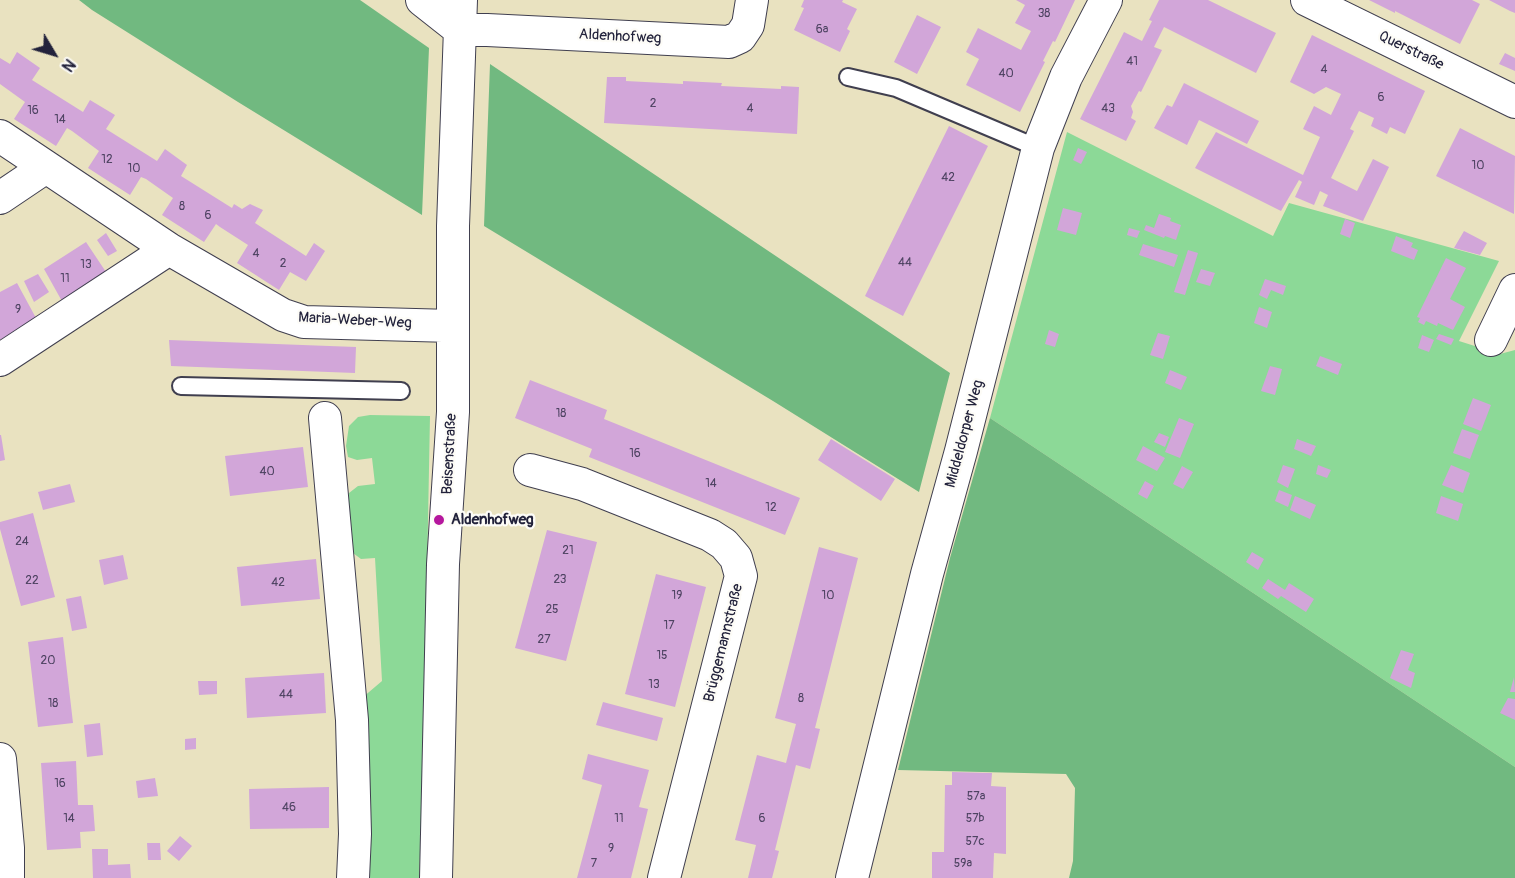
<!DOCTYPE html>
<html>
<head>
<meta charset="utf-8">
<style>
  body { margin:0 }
  #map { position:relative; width:1515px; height:878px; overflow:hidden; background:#e9e2c0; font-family:Pangolin,sans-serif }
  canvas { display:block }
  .north { position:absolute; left:24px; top:24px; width:60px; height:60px; -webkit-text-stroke:4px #fdfcf7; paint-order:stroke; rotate:128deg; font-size:16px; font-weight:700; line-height:24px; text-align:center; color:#22223b }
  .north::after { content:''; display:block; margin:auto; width:21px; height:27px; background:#22223b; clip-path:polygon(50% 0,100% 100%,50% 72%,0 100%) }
</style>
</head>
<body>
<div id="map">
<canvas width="1515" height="878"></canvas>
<div class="north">N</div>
</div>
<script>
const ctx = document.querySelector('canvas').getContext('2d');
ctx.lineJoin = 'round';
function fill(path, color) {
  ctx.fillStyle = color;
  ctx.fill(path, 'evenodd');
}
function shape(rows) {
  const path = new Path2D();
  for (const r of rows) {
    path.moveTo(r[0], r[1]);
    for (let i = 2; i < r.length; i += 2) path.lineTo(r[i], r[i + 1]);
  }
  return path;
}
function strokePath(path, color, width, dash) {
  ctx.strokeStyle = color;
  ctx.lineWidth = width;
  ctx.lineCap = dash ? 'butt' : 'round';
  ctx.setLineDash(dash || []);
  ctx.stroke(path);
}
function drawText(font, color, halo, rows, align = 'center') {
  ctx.font = font + ' Pangolin,sans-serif';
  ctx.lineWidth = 4.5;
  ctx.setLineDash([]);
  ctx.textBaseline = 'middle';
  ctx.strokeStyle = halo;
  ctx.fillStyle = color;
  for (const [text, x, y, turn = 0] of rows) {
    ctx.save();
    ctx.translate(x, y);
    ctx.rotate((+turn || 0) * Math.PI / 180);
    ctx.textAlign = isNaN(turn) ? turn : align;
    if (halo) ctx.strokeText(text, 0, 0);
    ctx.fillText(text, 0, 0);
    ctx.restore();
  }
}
const green = shape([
  [1067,132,1273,236,1289,203,1499,261,1459,341,1500,354,1515,350,1515,767,990,418],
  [370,415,430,416,423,783,419,878,367,878,362,698,382,681,375,558,361,559,349,550,344,505,349,493,358,486,375,484,372,458,357,460,348,457,346,446,349,426,358,417]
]);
const forest = shape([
  [79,0,360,0,429,48,422,215,238,102,92,10],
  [490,64,950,373,919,492,773,401,484,226],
  [990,418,1515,767,1515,878,1069,878,1073,861,1075,788,1066,774,898,770,950,558]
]);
const building = shape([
  [804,0,843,0,842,2,857,9,847,29,850,31,840,52,794,30,804,8,801,7],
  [1016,0,1075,0,1055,42,1053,41,1043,61,1045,62,1020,112,966,85,979,59,966,52,978,28,1021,50,1031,31,1015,23,1025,5],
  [1159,0,1208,0,1276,33,1256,73,1164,27,1154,47,1162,50,1141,92,1139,91,1131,106,1133,112,1131,118,1136,121,1126,141,1080,119,1124,32,1142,41,1152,21,1149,20],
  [1369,0,1472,0,1480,4,1460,44,1395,11,1395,13],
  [1489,0,1515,0,1515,13,1510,11],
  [917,15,941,27,917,74,894,62],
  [1312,35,1425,91,1405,134,1390,127,1387,134,1371,126,1374,118,1359,111,1350,129,1354,131,1331,178,1357,191,1373,159,1389,167,1363,221,1323,206,1328,195,1320,191,1314,205,1295,197,1302,182,1299,180,1281,211,1195,168,1216,132,1303,175,1320,137,1303,129,1314,106,1331,115,1341,94,1326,87,1314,94,1290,82],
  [17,52,40,68,32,80,83,112,90,100,115,115,106,129,157,161,165,149,187,165,181,176,232,208,234,204,242,209,250,204,263,210,255,223,306,256,314,243,325,251,306,281,290,272,279,290,237,263,248,245,220,227,216,224,204,242,162,215,173,198,146,179,141,177,130,195,88,168,99,151,72,131,67,128,56,146,14,119,25,102,0,84,0,58,10,64],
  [1505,53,1515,58,1515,71,1499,64],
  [607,77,626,77,626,81,683,84,683,81,722,83,721,86,781,89,781,86,799,87,797,134,604,123],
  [1184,83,1259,121,1247,144,1199,120,1187,145,1154,128,1167,105,1172,107],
  [949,126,988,146,903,316,865,296],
  [1460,128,1515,156,1514,214,1436,176],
  [1078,148,1087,152,1081,164,1073,160],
  [1063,208,1082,213,1076,235,1057,230],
  [1159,214,1171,218,1170,221,1181,225,1176,240,1165,236,1164,238,1144,230,1146,225,1154,228],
  [1345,219,1355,223,1350,238,1340,234],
  [1129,228,1140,231,1137,238,1127,235],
  [1464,231,1487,243,1480,255,1454,248],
  [106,233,117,251,108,256,97,240],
  [1396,236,1413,243,1411,247,1418,250,1414,260,1391,251],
  [86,242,108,275,63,303,44,269],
  [1143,244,1178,255,1174,267,1139,255],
  [1188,250,1198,253,1185,295,1174,292],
  [1446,258,1466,268,1450,299,1465,307,1453,330,1438,323,1437,326,1426,321,1424,325,1418,322,1420,318,1417,317],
  [1201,269,1215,273,1210,286,1196,282],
  [38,274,49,292,34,302,24,281],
  [1265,279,1286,286,1283,295,1271,290,1267,299,1259,295],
  [17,283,36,318,0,340,0,292],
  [1259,307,1272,312,1267,328,1254,323],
  [1049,330,1059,334,1055,347,1045,344],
  [1158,333,1170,336,1163,359,1150,355],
  [1439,334,1454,339,1451,345,1436,339],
  [1422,335,1434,340,1429,352,1418,348],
  [169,340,356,347,355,373,171,366],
  [1320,356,1342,364,1338,375,1316,366],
  [1270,366,1282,369,1275,395,1261,391],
  [1170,370,1187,377,1181,390,1165,383],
  [530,380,607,410,604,419,800,498,785,535,589,457,592,449,515,418],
  [1473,398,1491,405,1481,431,1463,424],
  [1179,418,1194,424,1180,458,1165,452],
  [1462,429,1479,435,1470,459,1453,453],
  [1159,433,1169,437,1165,447,1154,442],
  [0,435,1,435,5,460,0,461],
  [831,439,895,479,881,501,818,460],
  [1297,439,1316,446,1311,456,1294,449],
  [1143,446,1165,458,1157,471,1136,460],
  [303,447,308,487,230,496,225,456],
  [1283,465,1295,469,1288,488,1277,482],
  [1318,465,1331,470,1327,478,1316,474],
  [1451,465,1470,473,1463,493,1442,485],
  [1182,466,1193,472,1183,489,1173,484],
  [1145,481,1154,486,1147,499,1138,494],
  [70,484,75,502,43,510,38,492],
  [1279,490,1292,495,1288,507,1275,501],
  [1295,496,1316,505,1310,519,1290,510],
  [1441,496,1463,504,1458,521,1436,513],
  [33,513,55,597,21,606,0,529,0,522],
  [547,530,597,542,566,661,515,648],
  [819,547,858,558,815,728,820,729,810,769,796,765,775,850,779,851,772,878,748,878,756,845,735,840,757,755,786,763,796,724,775,718],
  [1252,552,1264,559,1258,570,1246,562],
  [123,555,128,579,104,585,99,560],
  [316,559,320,599,241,606,237,567],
  [656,574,706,587,675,707,625,694],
  [1268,579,1285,590,1289,583,1314,599,1306,612,1281,596,1278,599,1262,588],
  [81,596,87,628,72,631,66,599],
  [63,637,73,723,38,727,28,642],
  [1401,650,1414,654,1408,670,1415,673,1411,688,1390,678],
  [324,673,326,713,247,718,245,678],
  [1514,677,1515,692,1510,692],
  [198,681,217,681,217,694,199,695],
  [1508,698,1515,699,1515,720,1500,713],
  [603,702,663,718,657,741,596,725],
  [100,723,103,755,87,757,84,725],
  [196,738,196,749,185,750,185,739],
  [588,754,649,770,639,807,648,809,631,878,577,878,602,785,582,779],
  [76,761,78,805,93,805,95,831,80,832,81,848,47,850,41,763],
  [952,772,992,773,991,786,1006,787,1006,854,994,853,993,878,932,878,932,852,944,852,945,785,952,785],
  [155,778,158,796,138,798,136,781],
  [329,787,329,828,250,829,249,789],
  [180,836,192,846,179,861,167,851],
  [147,843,160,843,161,860,148,860],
  [92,849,108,849,108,865,130,864,131,878,93,878]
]);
const service = shape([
  [848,77,896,88,1038,148],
  [181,386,401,391]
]);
const minor = shape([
  [422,0,460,30,487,30,729,42,740,37,748,25,752,0],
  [1307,0,1515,102],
  [0,136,169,249,283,315,304,322,452,326],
  [0,198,46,167],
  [1491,340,1515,290],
  [0,360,169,249],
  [325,418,352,720,355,834,353,878],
  [530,470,582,484,710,535,724,544,736,558,741,576,664,878],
  [0,759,8,848,8,878],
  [436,878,443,564,453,412,453,226,461,0],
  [852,878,927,574,961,451,1038,148,1066,77,1106,0]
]);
const markers = [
  [439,520,6,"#b5179e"]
];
const numberNames = [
  ["38",1044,14],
  ["6a",822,30],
  ["41",1132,62],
  ["4",1324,70],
  ["40",1006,74],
  ["6",1381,98],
  ["2",653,104],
  ["4",750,109],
  ["43",1108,109],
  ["16",33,111],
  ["14",60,120],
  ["12",107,160],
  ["10",1478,166],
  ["10",134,169],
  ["42",948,178],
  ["8",182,207],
  ["6",208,216],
  ["4",256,254],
  ["44",905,263],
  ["2",283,264],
  ["13",86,265],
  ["11",65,279],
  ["9",18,310],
  ["18",561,414],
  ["16",635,454],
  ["40",267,472],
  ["14",711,484],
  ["12",771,508],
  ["24",22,542],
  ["21",568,551],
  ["23",560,580],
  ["22",32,581],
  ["42",278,583],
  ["19",677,596],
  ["10",828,596],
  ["25",552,610],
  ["17",669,626],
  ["27",544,640],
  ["15",662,656],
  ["20",48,661],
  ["13",654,685],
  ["44",286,695],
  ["8",801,699],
  ["18",53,704],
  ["16",60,784],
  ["57a",976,797],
  ["46",289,808],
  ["14",69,819],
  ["11",619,819],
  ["6",762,819],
  ["57b",975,819],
  ["57c",975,842],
  ["9",611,849],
  ["7",594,864],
  ["59a",963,864]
];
const streetNames = [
  ["Aldenhofweg",620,37,3],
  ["Querstraße",1411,51,26],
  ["Maria-Weber-Weg",355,321,3],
  ["Middeldorper Weg",965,434,-75],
  ["Beisenstraße",450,454,-87],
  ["Brüggemannstraße",724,643,-76]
];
const poiNames = [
  ["Aldenhofweg",451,520]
];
fill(green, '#8cd997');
fill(forest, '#71b980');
fill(building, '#d2a6d9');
strokePath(service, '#403f4f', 20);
strokePath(minor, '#403f4f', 34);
strokePath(service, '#fff', 16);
strokePath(minor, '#fff', 32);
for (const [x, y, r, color] of markers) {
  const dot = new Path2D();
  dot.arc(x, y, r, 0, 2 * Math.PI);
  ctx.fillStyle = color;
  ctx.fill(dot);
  strokePath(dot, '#fdfcf7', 2);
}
drawText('12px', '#4e4362', null, numberNames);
drawText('15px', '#22223b', '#fdfcf7', streetNames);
drawText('bold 15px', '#22223b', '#fdfcf7', poiNames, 'left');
</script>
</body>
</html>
